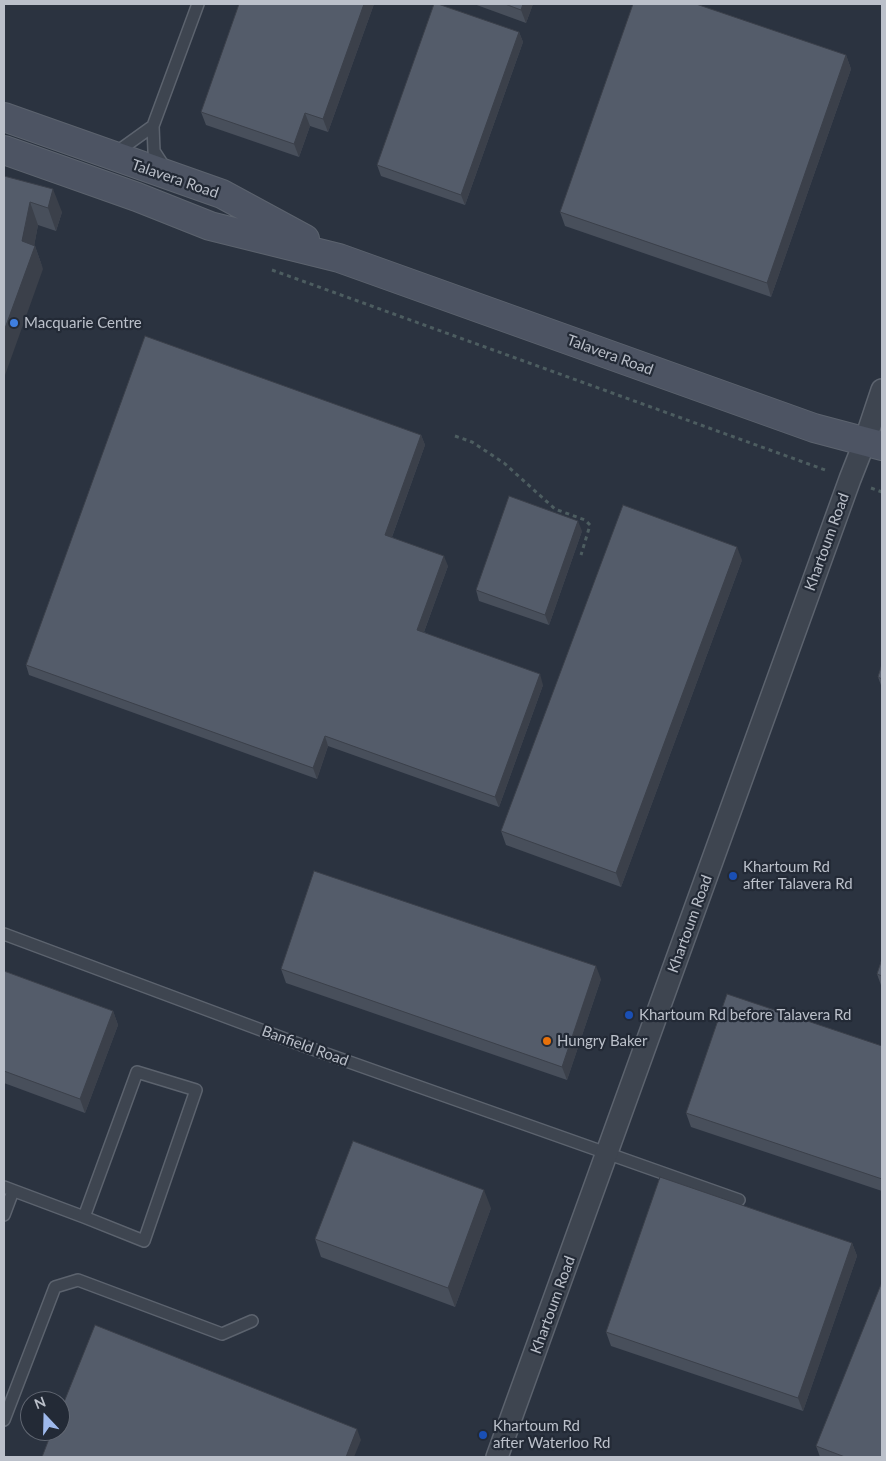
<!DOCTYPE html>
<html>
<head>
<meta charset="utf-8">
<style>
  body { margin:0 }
  #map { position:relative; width:886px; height:1461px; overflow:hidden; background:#2b3340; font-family:Lato,sans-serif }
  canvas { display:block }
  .frame { position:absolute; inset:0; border:5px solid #bbc0ca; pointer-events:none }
  .north { position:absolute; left:20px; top:1391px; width:50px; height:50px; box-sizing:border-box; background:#232a36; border:1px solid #606671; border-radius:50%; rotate:339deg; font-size:14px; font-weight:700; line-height:20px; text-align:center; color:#bbc0ca }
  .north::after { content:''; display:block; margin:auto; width:18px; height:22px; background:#9eb9ec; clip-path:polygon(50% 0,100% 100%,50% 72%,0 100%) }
</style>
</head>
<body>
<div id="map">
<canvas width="886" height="1461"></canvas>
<div class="frame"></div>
<div class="north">N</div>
</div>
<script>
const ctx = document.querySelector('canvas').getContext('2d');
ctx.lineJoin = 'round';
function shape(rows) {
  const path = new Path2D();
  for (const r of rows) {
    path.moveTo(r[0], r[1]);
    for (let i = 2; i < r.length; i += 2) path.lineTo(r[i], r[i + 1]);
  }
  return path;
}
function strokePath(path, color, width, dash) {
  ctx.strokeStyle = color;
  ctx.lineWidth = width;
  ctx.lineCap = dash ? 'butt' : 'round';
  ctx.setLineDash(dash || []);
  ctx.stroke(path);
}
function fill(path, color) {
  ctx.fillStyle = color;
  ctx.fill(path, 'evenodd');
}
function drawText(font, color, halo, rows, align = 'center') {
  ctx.font = font + ' Lato,sans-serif';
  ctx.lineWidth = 4.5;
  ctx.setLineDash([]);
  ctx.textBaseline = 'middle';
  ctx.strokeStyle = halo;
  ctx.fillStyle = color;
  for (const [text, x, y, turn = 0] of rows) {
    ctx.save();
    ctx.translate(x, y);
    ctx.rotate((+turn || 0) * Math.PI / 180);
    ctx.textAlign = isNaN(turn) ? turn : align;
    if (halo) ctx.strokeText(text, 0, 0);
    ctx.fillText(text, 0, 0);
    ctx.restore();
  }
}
const path = shape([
  [272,270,828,471],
  [455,436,472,442,504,463,555,509,585,520,590,525,581,555],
  [871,488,882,492]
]);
const lane = shape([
  [114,154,153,126],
  [165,168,154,151,153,126,198,4],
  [4,934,304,1046,739,1200],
  [4,1187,84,1217,144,1241,196,1090,137,1072,84,1217],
  [4,1215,13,1191],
  [4,1420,55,1287,78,1280,222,1334,252,1321]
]);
const street = shape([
  [497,1457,850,479,865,441,882,390]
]);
const secondary = shape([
  [4,117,222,194,305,239],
  [4,150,137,197,210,226,339,258,814,428,882,446]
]);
const wall = shape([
  [374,4,328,132,310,126,299,157,206,125,201,112],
  [474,4,533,4,526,23],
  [519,32,523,42,465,205,381,176,377,165],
  [846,55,851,69,771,297,565,226,560,212],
  [4,176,62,212,56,231,38,225,34,246,35,246,43,269],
  [421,435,425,445,392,537,448,566,424,632,543,685,499,807,328,746,317,779,29,675,26,665],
  [582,531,549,625,479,601,476,590],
  [742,560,621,887,506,845,501,831],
  [882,664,882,688,878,677],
  [882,959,882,988,877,974],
  [281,969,601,979,567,1080,286,983],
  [4,971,113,1011,118,1025,85,1113,4,1083],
  [882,1046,882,1191,691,1127,686,1113],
  [491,1208,455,1307,321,1257,315,1239],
  [852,1243,857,1256,803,1411,611,1346,606,1332],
  [816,1446,882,1457,820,1457]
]);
const shadedWall = shape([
  [364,4,374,4,328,132,323,119],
  [523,4,533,4,526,23,521,10],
  [519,32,523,42,465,205,461,195],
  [846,55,851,69,771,297,767,283],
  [305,113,310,126,299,157,294,144],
  [53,189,62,212,56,231,48,208],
  [30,202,38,225,33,252,35,246,43,269,4,378,4,331],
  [421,435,425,445,389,545,385,535],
  [578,521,582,531,549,625,545,615],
  [737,547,742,560,621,887,616,873],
  [444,556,448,566,421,640,417,630],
  [540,674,543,685,499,807,495,797],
  [325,736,328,746,317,779,313,768],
  [596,966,601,979,567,1080,562,1067],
  [113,1011,118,1025,85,1113,80,1099],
  [484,1190,491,1208,455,1307,448,1288],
  [852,1243,857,1256,803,1411,798,1398],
  [357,1429,361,1440,354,1457,346,1457]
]);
const building = shape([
  [239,4,364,4,323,119,305,113,294,144,201,112,239,4],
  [434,4,438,4,519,32,461,195,377,165,434,4],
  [505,4,523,4,521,10,505,4],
  [633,4,696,4,846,55,767,283,560,212,633,4],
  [4,176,53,189,48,208,30,202,22,241,35,246,4,331,4,176],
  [145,336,421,435,385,535,444,556,417,630,540,674,495,797,325,736,313,768,26,665,145,336],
  [509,496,578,521,545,615,476,590,509,496],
  [623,505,737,547,616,873,501,831,623,505],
  [882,664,882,679,878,677,882,664],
  [314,871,596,966,562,1067,281,969,314,871],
  [882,959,882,976,877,974,882,959],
  [4,971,113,1011,80,1099,4,1071,4,971],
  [727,994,882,1046,882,1179,686,1113,727,994],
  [353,1141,484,1190,448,1288,315,1239,353,1141],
  [660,1177,852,1243,798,1398,606,1332,660,1177],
  [882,1282,882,1457,845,1457,816,1446,882,1282],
  [95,1325,357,1429,346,1457,42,1457,52,1431,60,1431,60,1412,95,1325]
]);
const markers = [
  [14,323,5,"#3f7fe0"],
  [733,876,5,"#1a4fb4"],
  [629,1015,5,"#1a4fb4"],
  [547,1041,5,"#e8710a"],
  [483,1435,5,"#1a4fb4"]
];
const streetNames = [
  ["Talavera Road",175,179,19],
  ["Talavera Road",610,355,20],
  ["Khartoum Road",827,542,-70],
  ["Khartoum Road",690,924,-70],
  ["Banfield Road",305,1046,20],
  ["Khartoum Road",553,1305,-70]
];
const poiNames = [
  ["Macquarie Centre",24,323],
  ["Khartoum Rd",743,867],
  ["after Talavera Rd",743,884],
  ["Khartoum Rd before Talavera Rd",639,1015],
  ["Hungry Baker",557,1041],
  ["Khartoum Rd",493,1426],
  ["after Waterloo Rd",493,1443]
];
strokePath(lane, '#5c636e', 14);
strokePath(street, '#5c636e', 24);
strokePath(secondary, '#5c636e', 30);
strokePath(path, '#4d5d60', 3, [4, 4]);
strokePath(lane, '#3e4550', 11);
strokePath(street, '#3e4550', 21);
strokePath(secondary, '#4d5463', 28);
fill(wall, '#484f5b');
fill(shadedWall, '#3b404a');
fill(building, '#545c6a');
strokePath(building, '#3b404a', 1);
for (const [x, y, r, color] of markers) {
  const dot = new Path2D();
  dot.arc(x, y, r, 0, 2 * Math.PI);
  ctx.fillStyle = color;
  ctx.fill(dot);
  strokePath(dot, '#232a36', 2);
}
drawText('15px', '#bbc0ca', '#232a36', streetNames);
drawText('15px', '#bbc0ca', '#232a36', poiNames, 'left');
</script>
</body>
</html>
